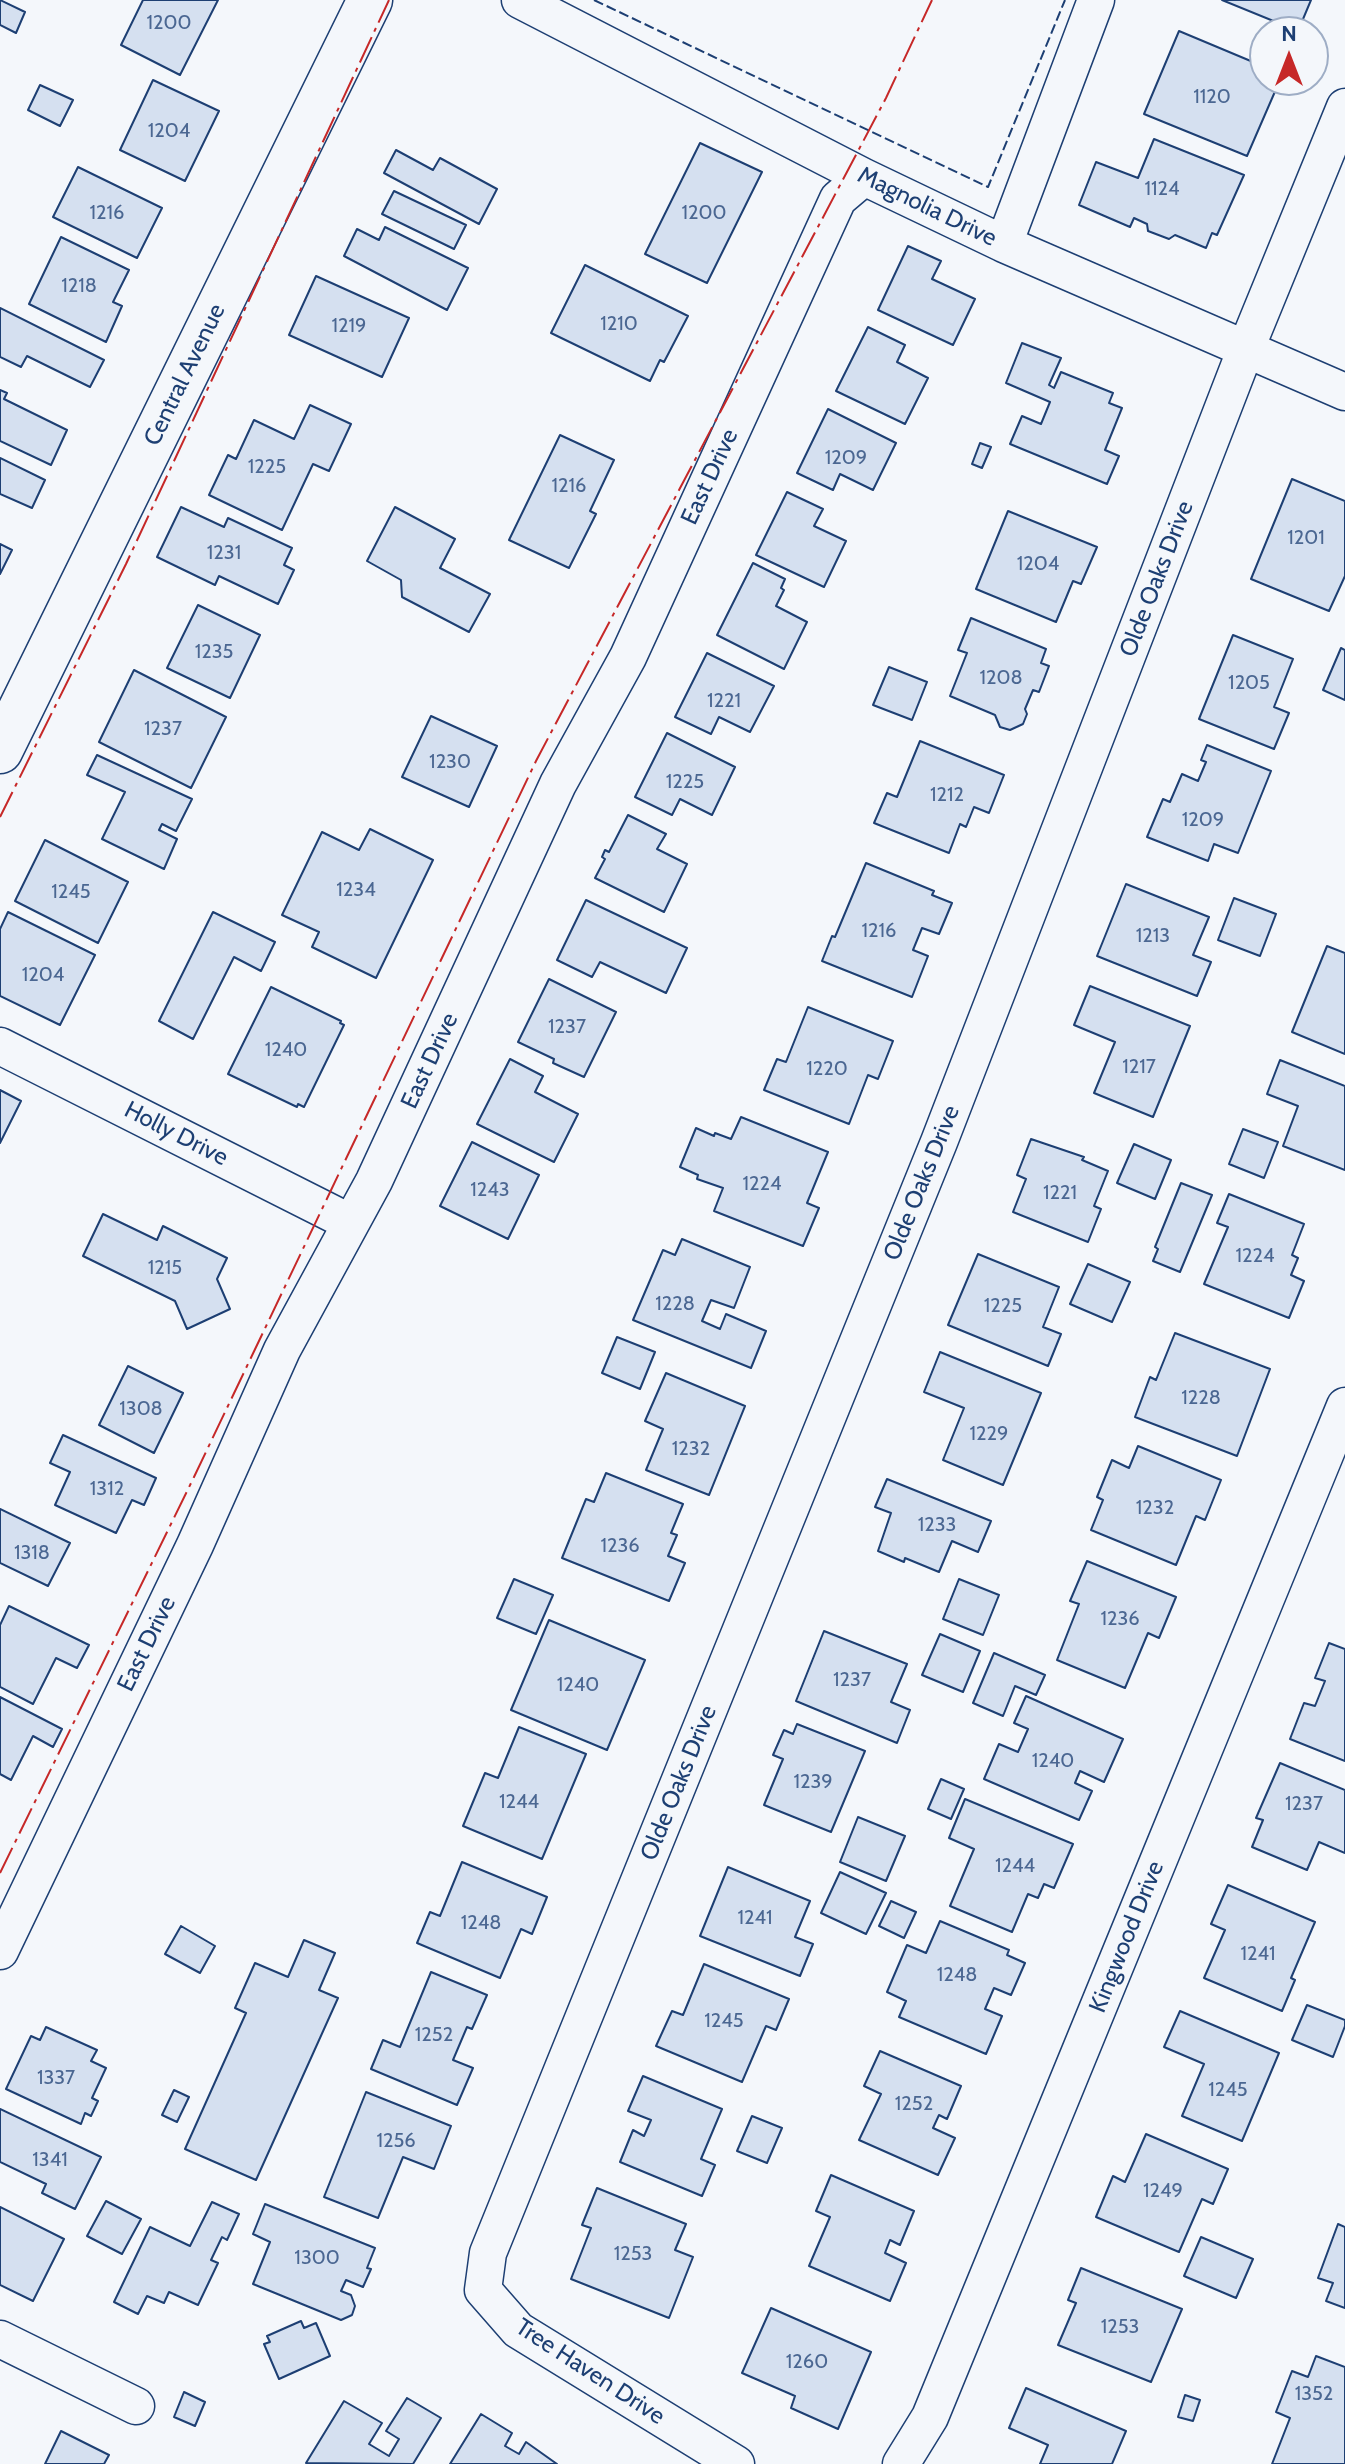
<!DOCTYPE html>
<html>
<head>
<meta charset="utf-8">
<style>
  body { margin:0 }
  #map { position:relative; width:1345px; height:2464px; overflow:hidden; background:#f4f7fb; font-family:Cabin,sans-serif }
  canvas { display:block }
  .north { position:absolute; left:1249px; top:16px; width:80px; height:80px; box-sizing:border-box; background:#f4f7fb; border:2px solid #9eadc5; border-radius:50%; rotate:0deg; font-size:22px; font-weight:700; line-height:32px; text-align:center; color:#1d3f73 }
  .north::after { content:''; display:block; margin:auto; width:28px; height:36px; background:#c62828; clip-path:polygon(50% 0,100% 100%,50% 72%,0 100%) }
</style>
</head>
<body>
<div id="map">
<canvas width="1345" height="2464"></canvas>
<div class="north">N</div>
</div>
<script>
const ctx = document.querySelector('canvas').getContext('2d');
ctx.lineJoin = 'round';
function fill(path, color) {
  ctx.fillStyle = color;
  ctx.fill(path, 'evenodd');
}
function shape(rows) {
  const path = new Path2D();
  for (const r of rows) {
    path.moveTo(r[0], r[1]);
    for (let i = 2; i < r.length; i += 2) path.lineTo(r[i], r[i + 1]);
  }
  return path;
}
function strokePath(path, color, width, dash) {
  ctx.strokeStyle = color;
  ctx.lineWidth = width;
  ctx.lineCap = dash ? 'butt' : 'round';
  ctx.setLineDash(dash || []);
  ctx.stroke(path);
}
function drawText(font, color, halo, rows, align = 'center') {
  ctx.font = font + ' Cabin,sans-serif';
  ctx.lineWidth = 6;
  ctx.setLineDash([]);
  ctx.textBaseline = 'middle';
  ctx.strokeStyle = halo;
  ctx.fillStyle = color;
  for (const [text, x, y, turn = 0] of rows) {
    ctx.save();
    ctx.translate(x, y);
    ctx.rotate((+turn || 0) * Math.PI / 180);
    ctx.textAlign = isNaN(turn) ? turn : align;
    if (halo) ctx.strokeText(text, 0, 0);
    ctx.fillText(text, 0, 0);
    ctx.restore();
  }
}
const building = shape([
  [0,0,25,12,16,33,0,25,0,0],
  [143,0,218,0,180,75,121,45,143,0],
  [1222,0,1311,0,1298,31,1222,0],
  [1179,31,1265,67,1265,80,1280,80,1247,156,1144,114,1179,31],
  [153,80,219,111,185,181,120,150,153,80],
  [40,85,73,100,60,126,28,110,40,85],
  [1154,139,1244,175,1217,235,1212,233,1206,248,1175,235,1169,239,1148,231,1147,224,1134,218,1130,227,1079,205,1096,162,1138,178,1154,139],
  [700,143,762,172,707,283,645,254,700,143],
  [396,150,433,170,440,158,497,189,479,224,384,173,396,150],
  [78,167,162,208,137,258,53,217,78,167],
  [394,191,466,225,454,249,382,214,394,191],
  [385,227,468,268,447,310,344,256,357,229,379,240,385,227],
  [61,237,129,270,113,302,122,306,106,342,29,304,61,237],
  [908,246,941,261,932,279,975,299,953,345,878,310,908,246],
  [585,265,688,316,664,362,660,360,650,381,551,333,585,265],
  [316,276,409,318,382,377,289,335,316,276],
  [0,308,104,360,90,387,27,356,21,367,0,357,0,308],
  [868,327,905,345,897,362,928,378,905,424,836,391,868,327],
  [1022,343,1061,358,1049,385,1054,388,1061,372,1113,393,1109,403,1122,408,1105,450,1119,456,1107,484,1010,444,1022,416,1041,424,1050,402,1006,383,1022,343],
  [0,390,7,393,4,399,67,430,51,465,0,441,0,390],
  [310,405,351,424,329,471,313,464,282,530,209,495,228,455,236,459,254,420,294,439,310,405],
  [828,409,896,443,873,490,840,474,833,490,797,473,828,409],
  [560,435,614,460,590,511,596,514,569,568,509,540,560,435],
  [980,443,991,447,982,468,972,464,980,443],
  [0,458,45,480,32,508,0,494,0,458],
  [1292,479,1345,501,1345,576,1329,611,1251,579,1292,479],
  [787,492,823,509,814,526,846,541,824,587,756,555,787,492],
  [181,507,224,527,228,518,292,548,284,565,294,570,278,604,219,576,215,585,157,557,181,507],
  [395,507,455,539,440,568,490,594,469,632,402,597,401,580,367,561,395,507],
  [1008,511,1097,547,1081,584,1073,581,1056,622,976,589,1008,511],
  [0,544,12,550,0,574,0,544],
  [753,563,785,579,781,588,784,590,776,606,807,622,784,669,717,635,753,563],
  [198,605,260,635,230,698,167,668,198,605],
  [971,618,1046,649,1041,663,1049,666,1039,692,1033,690,1025,709,1027,714,1023,724,1010,730,1000,727,995,715,950,696,967,653,958,650,971,618],
  [1233,635,1293,659,1274,707,1289,713,1274,749,1199,719,1233,635],
  [1341,648,1345,650,1345,700,1323,690,1341,648],
  [707,653,774,686,750,732,719,717,711,734,675,717,707,653],
  [889,667,927,682,912,720,873,705,889,667],
  [134,670,226,717,191,788,99,742,134,670],
  [431,716,497,746,469,807,402,777,431,716],
  [667,733,735,767,712,815,680,799,672,815,635,797,667,733],
  [920,741,1004,775,989,813,974,807,966,827,960,824,949,853,874,823,887,793,897,797,920,741],
  [1207,745,1271,771,1238,853,1214,844,1208,861,1147,837,1163,799,1170,802,1182,774,1198,781,1206,762,1201,760,1207,745],
  [97,755,192,799,176,831,162,824,159,830,177,839,164,869,102,839,125,792,87,775,97,755],
  [628,815,666,834,657,849,687,864,664,912,595,878,605,859,602,857,605,850,609,852,628,815],
  [370,829,433,860,376,978,312,947,319,932,282,915,322,832,359,850,370,829],
  [45,840,128,882,98,943,15,901,45,840],
  [866,863,934,891,932,895,952,903,939,934,922,928,913,950,928,956,912,997,822,961,832,936,835,937,866,863],
  [1126,884,1209,917,1193,955,1211,962,1197,996,1097,956,1126,884],
  [1234,898,1276,914,1260,956,1218,940,1234,898],
  [586,900,687,948,666,993,600,962,592,977,557,960,586,900],
  [8,912,95,955,60,1025,0,996,0,929,8,912],
  [213,912,275,942,261,971,234,957,193,1039,159,1021,213,912],
  [1327,946,1345,953,1345,1054,1292,1032,1327,946],
  [549,979,616,1012,584,1077,553,1063,554,1059,518,1042,549,979],
  [1090,986,1190,1026,1153,1117,1094,1093,1115,1042,1074,1025,1090,986],
  [271,987,341,1021,340,1023,344,1025,304,1107,298,1104,297,1107,228,1074,271,987],
  [808,1007,893,1041,878,1079,868,1075,849,1124,764,1090,777,1059,786,1062,808,1007],
  [510,1059,543,1076,535,1092,578,1114,554,1162,477,1124,510,1059],
  [1280,1060,1345,1086,1345,1170,1283,1146,1298,1106,1267,1094,1280,1060],
  [0,1090,21,1101,0,1143,0,1090],
  [741,1117,828,1152,807,1203,819,1208,803,1246,714,1211,723,1188,697,1179,698,1175,680,1167,696,1128,714,1136,715,1133,731,1139,741,1117],
  [1243,1129,1278,1142,1264,1178,1229,1164,1243,1129],
  [1031,1139,1084,1157,1082,1160,1108,1171,1094,1206,1101,1209,1088,1242,1013,1212,1026,1179,1017,1175,1031,1139],
  [472,1142,539,1175,508,1239,440,1206,472,1142],
  [1134,1144,1171,1160,1155,1199,1117,1183,1134,1144],
  [1181,1183,1212,1195,1180,1272,1153,1261,1158,1249,1155,1247,1181,1183],
  [1229,1194,1304,1224,1292,1255,1298,1258,1291,1275,1304,1281,1289,1318,1204,1284,1228,1227,1217,1223,1229,1194],
  [103,1214,157,1240,163,1226,227,1258,217,1279,230,1309,187,1329,175,1301,83,1256,103,1214],
  [682,1239,750,1267,734,1308,711,1300,702,1321,720,1329,726,1314,766,1331,751,1368,633,1320,663,1250,675,1255,682,1239],
  [978,1254,1059,1287,1043,1327,1061,1334,1048,1366,948,1325,978,1254],
  [1088,1264,1130,1282,1112,1322,1070,1304,1088,1264],
  [1175,1333,1270,1369,1237,1456,1135,1417,1150,1377,1156,1380,1175,1333],
  [617,1337,655,1352,640,1389,602,1373,617,1337],
  [940,1352,1041,1393,1003,1485,943,1460,964,1408,924,1392,940,1352],
  [128,1366,183,1393,154,1453,99,1425,128,1366],
  [666,1373,745,1406,709,1495,646,1470,663,1429,645,1421,666,1373],
  [63,1435,156,1478,144,1505,132,1500,116,1533,55,1505,70,1472,50,1463,63,1435],
  [1138,1446,1221,1480,1205,1520,1196,1516,1176,1565,1091,1530,1103,1500,1097,1497,1112,1460,1129,1468,1138,1446],
  [606,1473,683,1504,671,1533,677,1535,668,1556,685,1563,669,1601,562,1558,586,1499,594,1502,606,1473],
  [887,1479,991,1521,978,1552,952,1541,939,1572,905,1558,904,1562,878,1551,891,1513,875,1507,887,1479],
  [0,1509,70,1543,48,1586,0,1563,0,1509],
  [1087,1561,1176,1597,1159,1638,1148,1633,1125,1688,1057,1660,1079,1604,1070,1601,1087,1561],
  [514,1579,553,1595,536,1634,497,1618,514,1579],
  [959,1579,999,1595,983,1635,943,1619,959,1579],
  [9,1606,89,1645,77,1668,56,1658,33,1704,0,1687,0,1625,9,1606],
  [549,1620,645,1660,607,1750,511,1710,549,1620],
  [824,1631,907,1664,891,1702,910,1710,897,1743,796,1701,824,1631],
  [940,1634,980,1651,963,1692,922,1675,940,1634],
  [1329,1643,1345,1649,1345,1761,1290,1739,1304,1703,1315,1706,1325,1681,1315,1678,1329,1643],
  [994,1653,1045,1675,1036,1695,1015,1686,1003,1716,973,1703,994,1653],
  [1026,1696,1123,1739,1104,1782,1080,1771,1075,1783,1092,1791,1079,1820,984,1779,999,1744,1018,1752,1028,1729,1014,1723,1026,1696],
  [0,1697,62,1729,53,1747,33,1736,11,1780,0,1774,0,1697],
  [797,1724,865,1751,831,1832,764,1805,783,1759,773,1755,784,1730,793,1734,797,1724],
  [519,1727,586,1754,542,1859,463,1826,485,1773,498,1778,519,1727],
  [1280,1763,1345,1790,1345,1853,1319,1842,1307,1870,1252,1847,1263,1820,1256,1818,1280,1763],
  [941,1779,964,1789,951,1819,928,1809,941,1779],
  [965,1799,1073,1844,1054,1888,1044,1884,1038,1898,1028,1894,1012,1932,950,1906,974,1849,949,1838,965,1799],
  [858,1817,905,1836,886,1881,840,1862,858,1817],
  [462,1862,547,1897,532,1934,521,1929,500,1978,417,1943,430,1912,440,1916,462,1862],
  [728,1867,810,1901,795,1937,813,1944,800,1976,700,1936,728,1867],
  [840,1872,886,1893,866,1934,821,1913,840,1872],
  [1228,1885,1315,1922,1291,1978,1295,1980,1282,2011,1204,1978,1225,1930,1211,1924,1228,1885],
  [891,1901,916,1912,904,1938,879,1926,891,1901],
  [940,1921,1009,1950,1007,1955,1025,1963,1011,1995,994,1988,985,2009,1002,2016,986,2054,899,2017,906,2001,887,1992,907,1945,926,1953,940,1921],
  [181,1926,215,1946,200,1973,165,1954,181,1926],
  [304,1940,335,1953,319,1990,338,1998,256,2180,185,2149,246,2013,235,2008,255,1963,288,1977,304,1940],
  [704,1964,789,1999,776,2030,766,2026,742,2082,656,2046,672,2011,683,2015,704,1964],
  [431,1972,487,1995,472,2029,467,2027,453,2060,473,2068,457,2105,371,2069,383,2040,400,2047,431,1972],
  [1307,2005,1345,2020,1345,2026,1333,2057,1292,2040,1307,2005],
  [1180,2011,1279,2053,1242,2141,1182,2116,1204,2064,1164,2047,1180,2011],
  [46,2027,97,2050,91,2061,106,2068,92,2098,98,2101,91,2116,85,2113,81,2124,6,2089,31,2036,40,2040,46,2027],
  [880,2051,961,2086,947,2119,939,2115,933,2128,955,2138,938,2175,859,2140,881,2094,864,2086,880,2051],
  [643,2076,722,2109,701,2159,715,2165,702,2196,620,2162,633,2130,644,2136,651,2120,628,2111,643,2076],
  [174,2090,189,2097,177,2122,162,2115,174,2090],
  [366,2092,451,2126,434,2169,403,2157,378,2218,324,2197,366,2092],
  [0,2109,101,2157,75,2209,42,2193,46,2184,0,2162,0,2109],
  [752,2116,782,2128,767,2163,737,2151,752,2116],
  [1146,2134,1228,2169,1213,2204,1202,2199,1179,2252,1096,2217,1113,2176,1125,2182,1146,2134],
  [831,2175,914,2211,900,2245,890,2240,885,2253,906,2263,890,2301,809,2266,830,2217,816,2211,831,2175],
  [597,2188,686,2224,675,2250,693,2257,669,2318,571,2279,591,2228,582,2225,597,2188],
  [106,2201,141,2219,122,2254,87,2236,106,2201],
  [212,2202,239,2214,227,2240,222,2237,211,2260,218,2263,198,2305,169,2292,164,2303,147,2296,138,2314,114,2302,150,2227,190,2246,212,2202],
  [265,2204,375,2248,367,2268,371,2269,363,2287,346,2280,341,2291,351,2295,355,2306,352,2315,341,2320,253,2284,270,2242,253,2234,265,2204],
  [0,2207,64,2239,33,2301,0,2285,0,2207],
  [1338,2224,1345,2227,1345,2308,1326,2301,1333,2283,1318,2278,1338,2224],
  [1201,2237,1253,2259,1236,2298,1184,2276,1201,2237],
  [1081,2268,1182,2309,1151,2382,1058,2345,1076,2303,1068,2300,1081,2268],
  [771,2308,871,2352,838,2429,791,2408,795,2396,742,2373,771,2308],
  [301,2321,304,2328,316,2323,330,2356,279,2379,264,2344,270,2342,267,2336,301,2321],
  [1316,2356,1345,2367,1345,2464,1272,2464,1290,2418,1276,2412,1292,2371,1308,2377,1316,2356],
  [1026,2388,1126,2431,1112,2464,1040,2464,1048,2445,1009,2428,1026,2388],
  [184,2392,205,2402,195,2426,174,2417,184,2392],
  [1185,2395,1200,2400,1193,2421,1178,2417,1185,2395],
  [407,2398,441,2418,413,2464,306,2463,344,2401,382,2423,369,2444,389,2456,399,2439,386,2431,407,2398],
  [481,2414,512,2433,505,2446,519,2454,526,2442,557,2464,450,2464,481,2414],
  [61,2431,109,2455,104,2464,45,2464,61,2431]
]);
const street = shape([
  [520,0,864,177,1004,244,1345,392],
  [1004,244,1096,0],
  [0,1046,351,1223],
  [0,1951,195,1545,282,1350,374,1181,558,784,628,657,838,199,864,177],
  [0,2339,136,2406],
  [736,2464,518,2330,483,2290,488,2253,939,1142,1245,351,1345,107],
  [901,2464,930,2417,1345,1406]
]);
const secondary = shape([
  [0,751,370,0]
]);
const fence = shape([
  [594,0,988,187,1065,0]
]);
const power = shape([
  [0,817,126,564,389,0],
  [0,1873,194,1477,536,761,886,98,932,0]
]);
const numberNames = [
  ["1200",169,23],
  ["1120",1212,97],
  ["1204",169,131],
  ["1124",1162,189],
  ["1216",107,213],
  ["1200",704,213],
  ["1218",79,286],
  ["1210",619,324],
  ["1219",349,326],
  ["1209",846,458],
  ["1225",267,467],
  ["1216",569,486],
  ["1201",1306,538],
  ["1231",224,553],
  ["1204",1038,564],
  ["1235",214,652],
  ["1208",1001,678],
  ["1205",1249,683],
  ["1221",724,701],
  ["1237",163,729],
  ["1230",450,762],
  ["1225",685,782],
  ["1212",947,795],
  ["1209",1203,820],
  ["1234",356,890],
  ["1245",71,892],
  ["1216",879,931],
  ["1213",1153,936],
  ["1204",43,975],
  ["1237",567,1027],
  ["1240",286,1050],
  ["1217",1139,1067],
  ["1220",827,1069],
  ["1224",762,1184],
  ["1243",490,1190],
  ["1221",1060,1193],
  ["1224",1255,1256],
  ["1215",165,1268],
  ["1228",675,1304],
  ["1225",1003,1306],
  ["1228",1201,1398],
  ["1308",141,1409],
  ["1229",989,1434],
  ["1232",691,1449],
  ["1312",107,1489],
  ["1232",1155,1508],
  ["1233",937,1525],
  ["1236",620,1546],
  ["1318",32,1553],
  ["1236",1120,1619],
  ["1237",852,1680],
  ["1240",578,1685],
  ["1240",1053,1761],
  ["1239",813,1782],
  ["1244",519,1802],
  ["1237",1304,1804],
  ["1244",1015,1866],
  ["1241",755,1918],
  ["1248",481,1923],
  ["1241",1258,1954],
  ["1248",957,1975],
  ["1245",724,2021],
  ["1252",434,2035],
  ["1337",56,2078],
  ["1245",1228,2090],
  ["1252",914,2104],
  ["1256",396,2141],
  ["1341",50,2160],
  ["1249",1163,2191],
  ["1253",633,2254],
  ["1300",317,2258],
  ["1253",1120,2327],
  ["1260",807,2362],
  ["1352",1314,2394]
];
const streetNames = [
  ["Magnolia Drive",927,207,26],
  ["Central Avenue",185,375,-64],
  ["East Drive",710,477,-65],
  ["Olde Oaks Drive",1157,579,-69],
  ["East Drive",430,1061,-65],
  ["Holly Drive",176,1134,27],
  ["Olde Oaks Drive",922,1183,-68],
  ["East Drive",147,1644,-64],
  ["Olde Oaks Drive",679,1783,-68],
  ["Kingwood Drive",1127,1937,-68],
  ["Tree Haven Drive",590,2372,33]
];
fill(building, '#d5e0f0');
strokePath(building, '#1d3f73', 2);
strokePath(street, '#1d3f73', 39);
strokePath(secondary, '#1d3f73', 47);
strokePath(street, '#f4f7fb', 36);
strokePath(secondary, '#f4f7fb', 44);
strokePath(fence, '#1d3f73', 2, [10, 4]);
strokePath(power, '#c62828', 2, [28, 6, 4, 6]);
drawText('20px', '#4b6792', null, numberNames);
drawText('24px', '#1d3f73', '#f4f7fb', streetNames);
</script>
</body>
</html>
